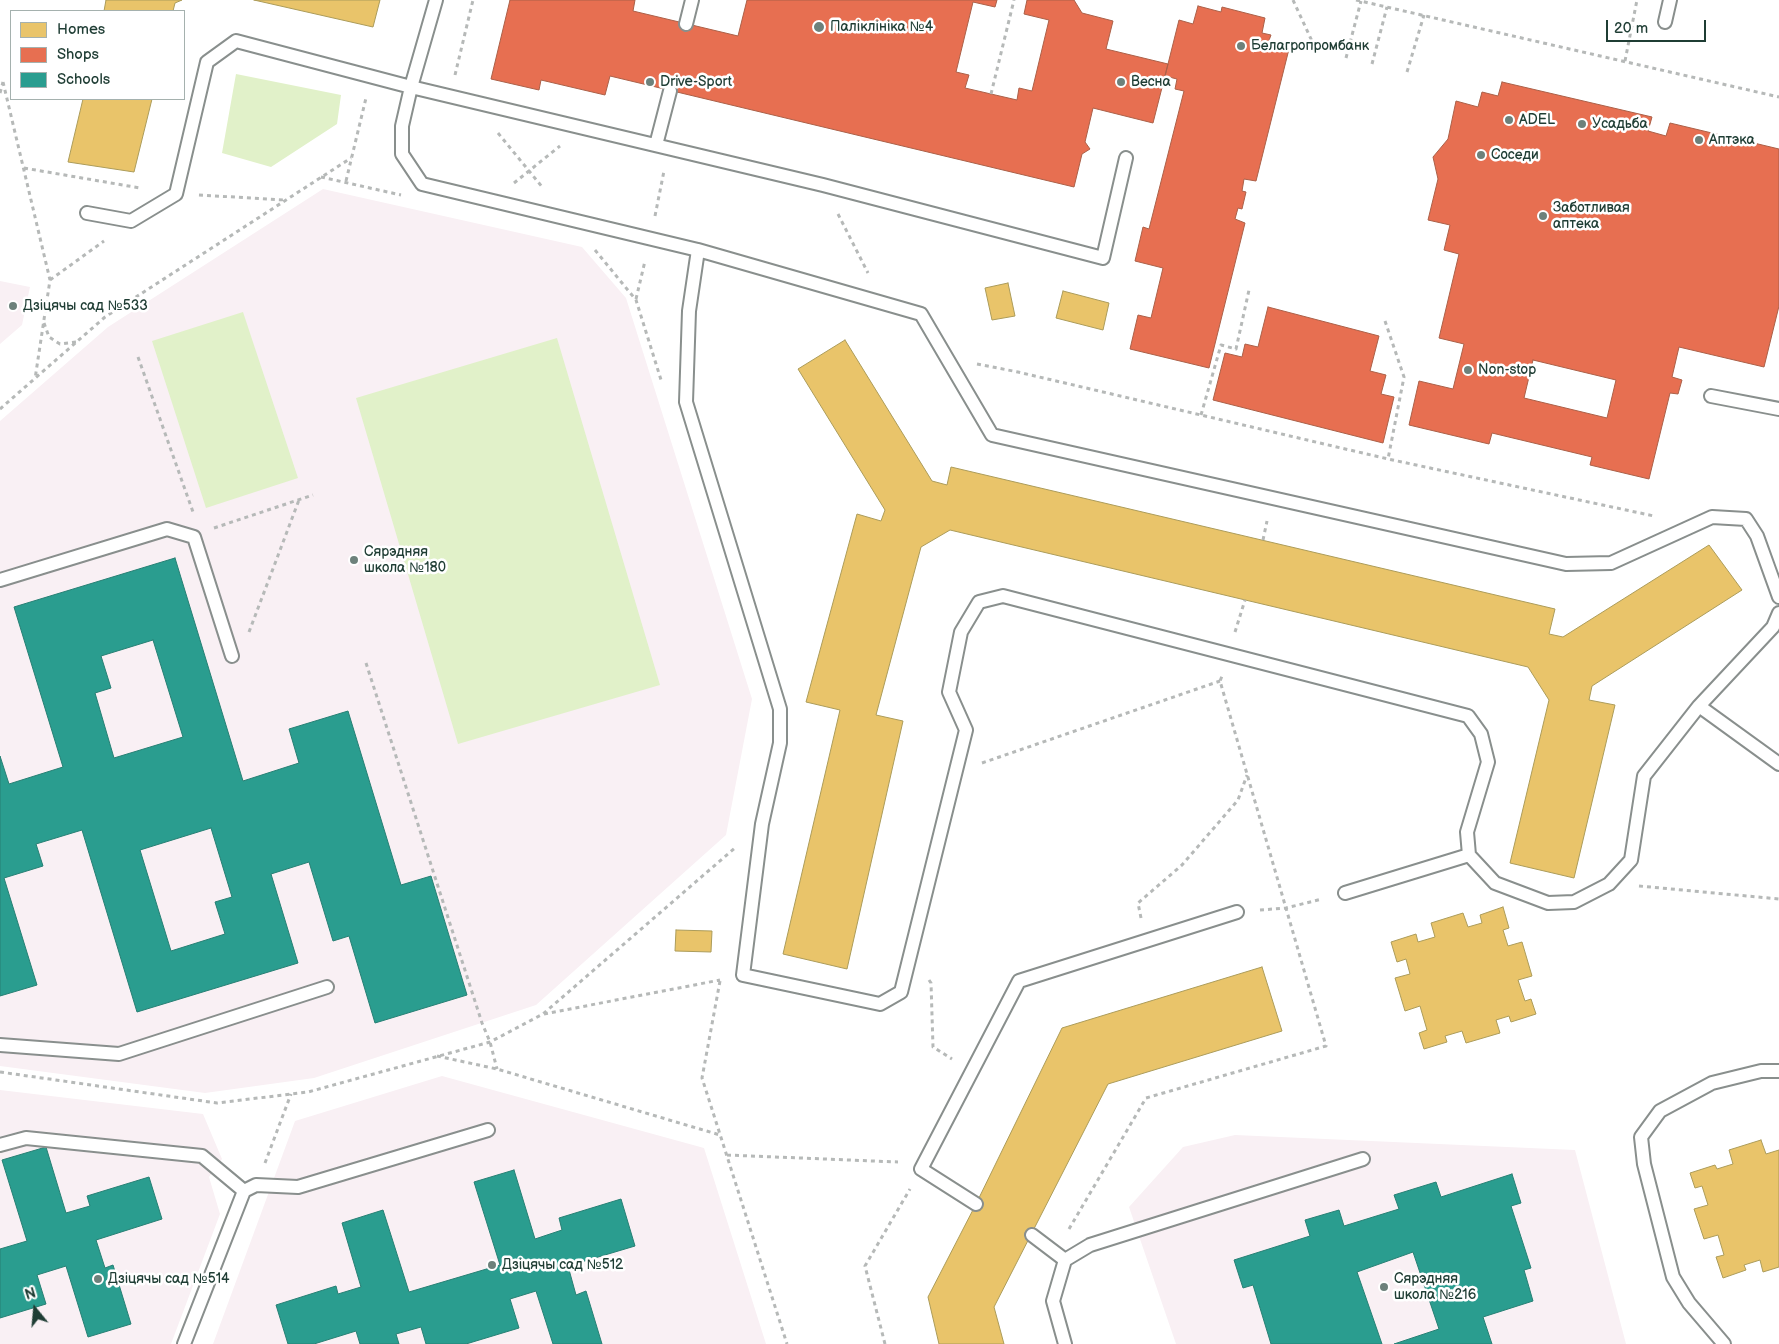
<!DOCTYPE html>
<html>
<head>
<meta charset="utf-8">
<style>
  body { margin:0 }
  #map { position:relative; width:1779px; height:1344px; overflow:hidden; background:#fff; font-family:"Balsamiq Sans",sans-serif }
  canvas { display:block }
  .legend { position:absolute; left:10px; top:10px; width:175px; height:90px; box-sizing:border-box; background:#fff; border:1px solid #a5b1ae; margin:0; padding:6px 9px; list-style:none; font-size:15px; color:#1f3d34 }
  .legend li { display:flex; align-items:center; gap:10px; height:25px }
  .legend b { width:25px; border:1px solid #a5b1ae }
  .north { position:absolute; left:10px; top:1284px; width:50px; height:50px; -webkit-text-stroke:4px #fff; paint-order:stroke; rotate:343deg; font-size:14px; font-weight:700; line-height:20px; text-align:center; color:#1f3d34 }
  .north::after { content:''; display:block; margin:auto; width:18px; height:22px; background:#1f3d34; clip-path:polygon(50% 0,100% 100%,50% 72%,0 100%) }
  .scale { position:absolute; left:1606px; top:20px; width:100px; height:22px; box-sizing:border-box; border:2px solid #1f3d34; border-top:0; padding-left:6px; font-size:15px; line-height:18px; white-space:nowrap; color:#1f3d34; -webkit-text-stroke:4px #fff; paint-order:stroke }
</style>
</head>
<body>
<div id="map">
<canvas width="1779" height="1344"></canvas>
<ul class="legend">
<li><b style="height:14px;background:#e9c46a"></b>Homes</li>
<li><b style="height:14px;background:#e76f51"></b>Shops</li>
<li><b style="height:14px;background:#2a9d8f"></b>Schools</li>
</ul>
<div class="north">N</div>
<div class="scale">20 m</div>
</div>
<script>
const ctx = document.querySelector('canvas').getContext('2d');
ctx.lineJoin = 'round';
function fill(path, color) {
  ctx.fillStyle = color;
  ctx.fill(path, 'evenodd');
}
function shape(rows) {
  const path = new Path2D();
  for (const r of rows) {
    path.moveTo(r[0], r[1]);
    for (let i = 2; i < r.length; i += 2) path.lineTo(r[i], r[i + 1]);
  }
  return path;
}
function strokePath(path, color, width, dash) {
  ctx.strokeStyle = color;
  ctx.lineWidth = width;
  ctx.lineCap = dash ? 'butt' : 'round';
  ctx.setLineDash(dash || []);
  ctx.stroke(path);
}
function drawText(font, color, halo, rows, align = 'center') {
  ctx.font = font + ' "Balsamiq Sans",sans-serif';
  ctx.lineWidth = 5;
  ctx.setLineDash([]);
  ctx.textBaseline = 'middle';
  ctx.strokeStyle = halo;
  ctx.fillStyle = color;
  for (const [text, x, y, turn = 0] of rows) {
    ctx.save();
    ctx.translate(x, y);
    ctx.rotate((+turn || 0) * Math.PI / 180);
    ctx.textAlign = isNaN(turn) ? turn : align;
    if (halo) ctx.strokeText(text, 0, 0);
    ctx.fillText(text, 0, 0);
    ctx.restore();
  }
}
const built = shape([
  [323,189,582,247,626,298,752,699,726,835,536,1005,314,1078,205,1093,0,1066,0,421,108,327],
  [0,281,30,287,22,325,0,344],
  [442,1076,704,1148,766,1344,213,1344,295,1121],
  [0,1090,203,1114,222,1159,209,1177,220,1214,171,1344,0,1344],
  [1235,1135,1575,1150,1626,1344,1176,1344,1129,1207,1183,1147]
]);
const green = shape([
  [236,74,341,95,337,124,271,167,222,153],
  [243,312,298,478,206,508,152,341],
  [557,338,660,685,458,744,356,398]
]);
const homes = shape([
  [106,0,182,0,175,3,173,11,104,11,106,0],
  [254,0,380,0,373,27,254,0],
  [83,99,152,99,134,172,68,162,83,99],
  [1008,283,1015,316,992,320,985,288,1008,283],
  [1063,291,1109,303,1103,330,1056,318,1063,291],
  [845,340,932,481,947,485,951,467,1555,609,1549,634,1563,637,1709,545,1742,590,1592,686,1589,700,1615,705,1574,878,1510,863,1549,700,1528,667,950,530,921,547,876,715,903,721,847,969,783,954,840,710,806,702,857,514,881,521,885,510,798,369,845,340],
  [1503,907,1509,928,1503,930,1508,946,1522,942,1532,976,1518,980,1525,1001,1531,999,1536,1014,1511,1022,1509,1016,1496,1020,1500,1033,1466,1043,1462,1031,1445,1036,1447,1042,1424,1049,1419,1033,1427,1030,1420,1006,1405,1011,1395,978,1410,974,1406,959,1397,962,1391,942,1416,934,1418,942,1435,937,1431,923,1463,913,1468,927,1482,923,1480,915,1503,907],
  [676,930,712,931,711,952,675,951,676,930],
  [1262,967,1282,1031,1108,1084,994,1307,1004,1344,939,1344,928,1297,976,1204,1062,1028,1262,967],
  [1761,1140,1766,1154,1779,1150,1779,1267,1763,1272,1760,1260,1744,1265,1746,1270,1723,1278,1716,1257,1724,1255,1718,1235,1704,1239,1694,1209,1708,1205,1702,1186,1695,1188,1690,1173,1715,1165,1717,1169,1733,1164,1729,1150,1761,1140]
]);
const shops = shape([
  [510,0,635,0,633,11,738,36,747,0,997,0,995,7,973,2,956,72,969,75,965,88,1017,100,1019,88,1032,91,1049,20,1024,14,1027,0,1074,0,1082,13,1113,21,1106,49,1168,64,1153,123,1093,108,1085,142,1090,149,1082,154,1074,187,610,76,605,95,541,80,539,90,491,79,510,0],
  [1198,6,1221,12,1222,7,1265,18,1262,33,1271,35,1268,43,1289,49,1256,181,1244,179,1242,191,1246,192,1242,209,1238,208,1235,219,1245,223,1209,368,1130,349,1138,315,1151,318,1163,268,1135,261,1143,227,1149,229,1184,91,1175,89,1177,79,1165,76,1179,20,1193,24,1198,6],
  [1502,82,1652,117,1648,131,1666,136,1670,123,1779,149,1779,306,1764,367,1679,347,1672,377,1682,380,1678,394,1670,393,1649,479,1590,465,1592,457,1492,433,1489,444,1409,425,1419,381,1453,389,1464,344,1439,338,1459,254,1444,250,1450,225,1428,220,1438,179,1433,157,1448,139,1456,101,1478,107,1482,92,1498,96,1502,82],
  [1533,360,1616,380,1607,418,1524,398,1533,360],
  [1268,307,1379,336,1370,371,1386,375,1381,394,1394,397,1383,443,1213,400,1225,353,1242,357,1245,344,1258,347,1268,307]
]);
const schools = shape([
  [175,558,243,781,299,763,289,729,348,711,401,885,431,876,467,995,375,1023,349,936,333,941,309,862,271,874,298,963,137,1012,82,830,36,844,43,866,4,878,37,985,0,996,0,756,9,784,63,767,14,607,175,558],
  [153,640,183,737,114,758,95,693,111,688,101,656,153,640],
  [211,828,232,897,215,902,225,934,171,951,140,850,211,828],
  [46,1147,66,1213,90,1206,87,1196,149,1177,162,1219,96,1240,105,1268,113,1265,131,1324,88,1337,66,1266,37,1275,46,1304,0,1318,0,1249,27,1241,2,1160,46,1147],
  [514,1170,535,1239,562,1230,559,1218,621,1199,635,1246,568,1266,576,1295,586,1291,602,1344,553,1344,536,1291,510,1299,519,1328,466,1344,426,1344,421,1327,396,1334,399,1344,360,1344,356,1331,314,1344,288,1344,276,1305,336,1286,338,1294,361,1287,342,1223,383,1210,409,1292,500,1265,474,1182,514,1170],
  [1512,1174,1521,1203,1511,1206,1531,1268,1524,1270,1533,1301,1483,1317,1492,1344,1394,1344,1439,1329,1413,1252,1357,1272,1382,1344,1271,1344,1253,1285,1243,1288,1234,1260,1310,1236,1305,1220,1339,1210,1344,1226,1399,1209,1394,1195,1436,1182,1441,1197,1512,1174]
]);
const path = shape([
  [1293,0,1317,52],
  [1356,0,1779,97],
  [1346,58,1361,1],
  [1625,61,1637,0],
  [1372,64,1387,7],
  [1407,72,1424,15],
  [455,75,473,0],
  [3,82,50,280,35,379],
  [0,93,3,82],
  [991,94,1014,0],
  [498,133,543,188],
  [24,168,140,188],
  [321,177,401,195],
  [346,181,366,98],
  [514,183,560,146],
  [199,195,285,200],
  [838,214,868,273],
  [655,216,664,171],
  [595,250,636,300,662,383],
  [50,280,104,241],
  [636,299,645,261],
  [1385,321,1404,377,1388,459],
  [44,323,49,337,60,344,76,342],
  [138,357,193,512],
  [977,364,1018,372,1388,459,1654,516],
  [0,409,105,317,351,158],
  [1201,415,1221,345,1236,349,1249,290],
  [214,528,313,495],
  [1263,540,1267,521],
  [249,632,299,500],
  [1235,632,1245,600],
  [366,663,482,1023,490,1042,497,1069],
  [982,763,1220,681],
  [1639,886,1779,899],
  [1260,910,1286,908,1322,899],
  [1141,918,1138,903,1182,865,1238,800,1247,775],
  [929,980,931,983,933,1047,952,1059],
  [720,981,702,1078,787,1344],
  [544,1014,720,980],
  [437,1056,497,1069,720,1135],
  [0,1072,217,1103,308,1092,490,1042,543,1014,736,847],
  [727,1155,898,1162],
  [265,1163,291,1094],
  [1069,1229,1146,1098,1326,1046,1220,681,1222,676],
  [885,1344,865,1266,910,1189]
]);
const service = shape([
  [1665,22,1670,0],
  [686,24,692,0],
  [656,145,670,91],
  [1126,158,1103,258,823,185,411,87,402,126,402,154,422,184,698,250,921,314,992,435,1566,564,1611,563,1712,517,1746,519,1757,536,1779,597],
  [87,213,131,221,176,194,207,62,236,41,411,87,436,0],
  [698,250,689,311,686,402,780,709,780,743,762,824,743,975,880,1004,901,992,966,730,949,692,961,632,979,602,1003,596,1468,716,1481,734,1488,762,1467,832,1469,855,1495,883,1548,903,1574,902,1609,884,1631,860,1644,776,1699,706,1773,627,1779,613],
  [1711,396,1779,409],
  [0,580,167,529,194,537,232,656],
  [1699,706,1779,764],
  [1345,893,1469,855],
  [0,1045,119,1054,327,987],
  [0,1145,26,1138,202,1156,244,1191],
  [976,1204,921,1169,1019,981,1237,912],
  [1032,1235,1065,1260],
  [184,1344,244,1191,256,1185,298,1187,488,1130],
  [1065,1344,1053,1301,1065,1260,1090,1245,1363,1159],
  [1724,1344,1689,1303,1673,1277,1644,1164,1641,1137,1660,1111,1712,1083,1761,1071,1779,1071]
]);
const markers = [
  [819,27,6,"#6d817b"],
  [1241,46,5,"#6d817b"],
  [650,82,5,"#6d817b"],
  [1121,82,5,"#6d817b"],
  [1509,120,5,"#6d817b"],
  [1582,124,5,"#6d817b"],
  [1699,140,5,"#6d817b"],
  [1481,155,5,"#6d817b"],
  [1543,216,5,"#6d817b"],
  [13,306,5,"#6d817b"],
  [1468,370,5,"#6d817b"],
  [354,560,5,"#6d817b"],
  [492,1265,5,"#6d817b"],
  [98,1279,5,"#6d817b"],
  [1384,1287,5,"#6d817b"]
];
const poiNames = [
  ["Паліклініка №4",830,27],
  ["Белагропромбанк",1251,46],
  ["Drive-Sport",660,82],
  ["Весна",1131,82],
  ["ADEL",1519,120],
  ["Усадьба",1592,124],
  ["Аптэка",1709,140],
  ["Соседи",1491,155],
  ["Заботливая",1553,208],
  ["аптека",1553,224],
  ["Дзіцячы сад №533",23,306],
  ["Non-stop",1478,370],
  ["Сярэдняя",364,552],
  ["школа №180",364,568],
  ["Дзіцячы сад №512",502,1265],
  ["Дзіцячы сад №514",108,1279],
  ["Сярэдняя",1394,1279],
  ["школа №216",1394,1295]
];
fill(built, '#f9f0f4');
fill(green, '#e1f1c9');
fill(homes, '#e9c46a');
strokePath(homes, '#ac9c5a', 1);
fill(shops, '#e76f51');
strokePath(shops, '#ab6048', 1);
fill(schools, '#2a9d8f');
strokePath(schools, '#278074', 1);
strokePath(service, '#898f8d', 16);
strokePath(path, '#b6b9b8', 3, [4, 4]);
strokePath(service, '#fff', 12);
for (const [x, y, r, color] of markers) {
  const dot = new Path2D();
  dot.arc(x, y, r, 0, 2 * Math.PI);
  ctx.fillStyle = color;
  ctx.fill(dot);
  strokePath(dot, '#fff', 2);
}
drawText('14px', '#1f3d34', '#fff', poiNames, 'left');
</script>
</body>
</html>
